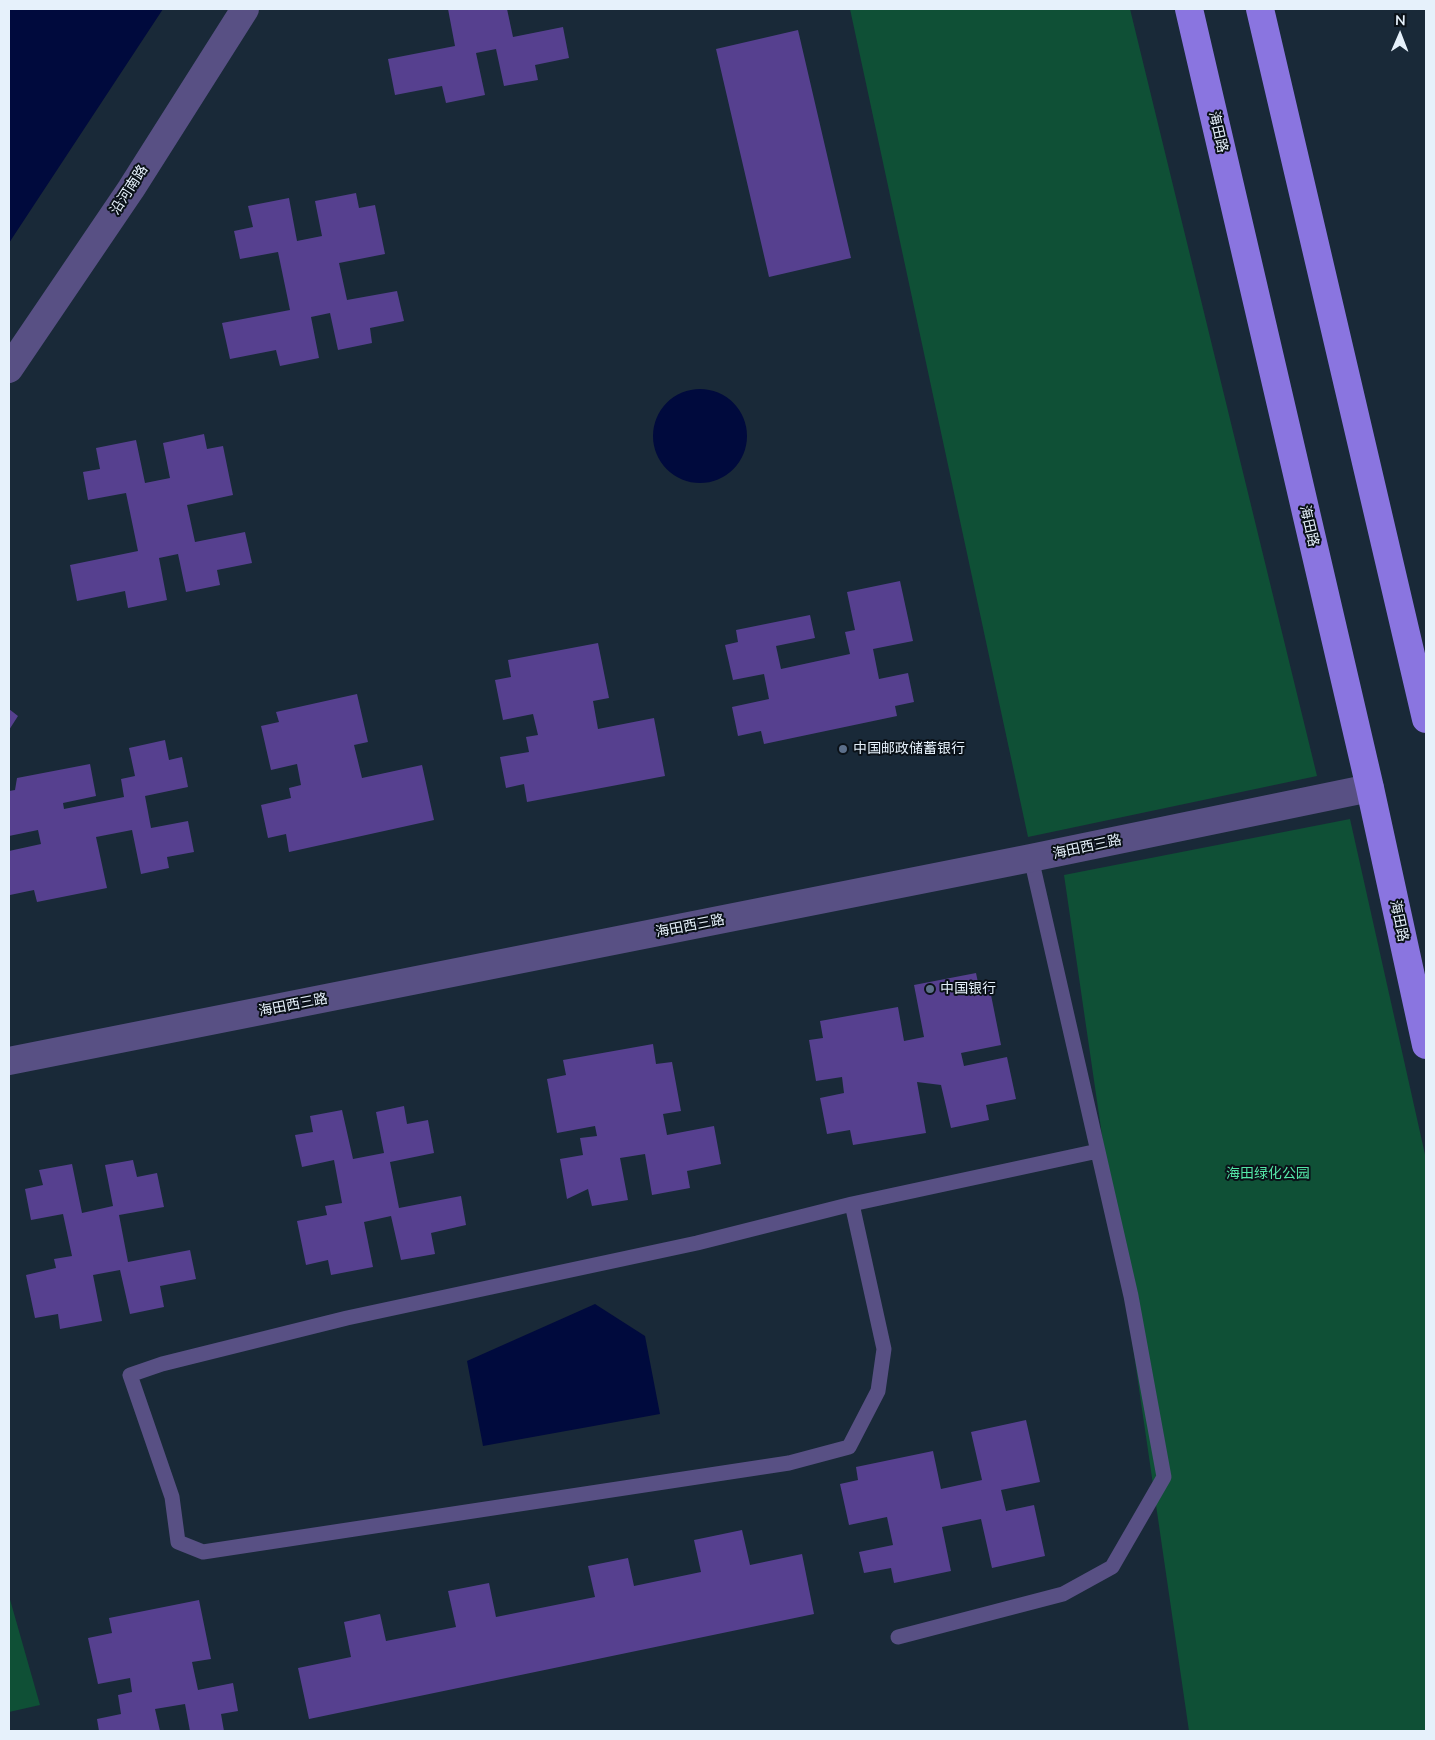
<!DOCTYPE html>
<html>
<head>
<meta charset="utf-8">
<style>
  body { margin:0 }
  #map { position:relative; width:1435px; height:1740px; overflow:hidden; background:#192938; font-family:Mulish,sans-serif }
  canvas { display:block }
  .frame { position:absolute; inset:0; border:10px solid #e6f1fb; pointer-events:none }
  .north { position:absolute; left:1375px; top:10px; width:50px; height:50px; -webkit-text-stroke:4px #0a1118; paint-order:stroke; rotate:1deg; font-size:14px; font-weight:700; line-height:20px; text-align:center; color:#e6f1fb }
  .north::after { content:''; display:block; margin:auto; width:18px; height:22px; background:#e6f1fb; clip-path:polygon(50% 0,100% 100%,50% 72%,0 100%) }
</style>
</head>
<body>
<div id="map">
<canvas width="1435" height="1740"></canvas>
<div class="frame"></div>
<div class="north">N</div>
</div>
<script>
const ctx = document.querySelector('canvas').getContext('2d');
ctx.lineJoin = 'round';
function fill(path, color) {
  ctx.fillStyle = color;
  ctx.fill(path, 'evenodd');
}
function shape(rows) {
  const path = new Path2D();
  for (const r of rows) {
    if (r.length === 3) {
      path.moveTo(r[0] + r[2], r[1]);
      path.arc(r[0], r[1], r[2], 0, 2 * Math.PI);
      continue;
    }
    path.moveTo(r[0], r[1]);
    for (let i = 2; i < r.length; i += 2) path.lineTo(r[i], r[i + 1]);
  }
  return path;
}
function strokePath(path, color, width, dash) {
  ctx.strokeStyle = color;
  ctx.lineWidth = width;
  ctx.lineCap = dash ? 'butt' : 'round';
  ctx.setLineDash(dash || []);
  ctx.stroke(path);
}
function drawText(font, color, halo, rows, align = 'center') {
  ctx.font = font + ' Mulish,"Noto Sans SC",sans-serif';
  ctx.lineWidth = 4;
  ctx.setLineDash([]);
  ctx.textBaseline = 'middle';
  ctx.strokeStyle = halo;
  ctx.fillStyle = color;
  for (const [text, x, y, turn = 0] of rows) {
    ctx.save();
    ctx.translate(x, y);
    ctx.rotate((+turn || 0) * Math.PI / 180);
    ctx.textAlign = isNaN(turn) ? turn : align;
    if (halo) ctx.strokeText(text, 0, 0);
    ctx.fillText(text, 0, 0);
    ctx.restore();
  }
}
const green = shape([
  [850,9,1130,9,1317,776,1028,837],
  [1350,819,1426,1159,1426,1731,1189,1731,1064,875],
  [9,1596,40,1705,9,1712]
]);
const water = shape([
  [9,9,163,9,9,243],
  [700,436,47],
  [595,1304,645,1336,660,1414,483,1446,467,1361]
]);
const building = shape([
  [448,9,507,9,513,37,563,27,569,58,535,65,538,80,504,86,496,49,476,53,485,95,446,103,442,86,395,95,388,59,455,46],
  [798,30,851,258,769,277,716,49],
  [356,193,359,208,375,205,385,254,339,263,347,300,397,291,404,321,370,328,372,343,338,350,330,313,311,317,319,358,280,366,276,350,230,359,222,323,290,310,278,252,240,259,234,231,253,227,248,206,289,198,297,241,322,236,315,201],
  [204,434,207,449,223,446,233,495,187,505,195,542,245,532,252,563,217,570,220,585,186,592,178,554,159,558,167,600,128,608,125,591,77,601,70,565,138,551,126,493,88,500,83,472,100,469,96,448,136,440,145,483,170,478,163,443],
  [900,581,913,641,873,649,879,679,908,673,914,702,895,706,897,716,764,744,761,731,738,736,732,707,769,699,764,674,733,680,725,645,738,642,736,630,810,615,815,638,776,646,781,669,850,654,845,632,855,630,847,592],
  [598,643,609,698,593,701,598,729,654,718,665,776,527,802,524,784,506,788,500,757,529,752,526,737,538,735,533,714,503,720,495,680,511,677,508,660],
  [357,694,368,742,354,745,362,778,422,765,434,820,289,852,286,834,268,838,261,805,291,798,289,788,301,785,297,764,271,770,261,726,279,722,276,712],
  [9,709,18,716,9,730],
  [165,740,169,760,182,757,188,787,145,796,151,828,188,821,194,852,167,857,169,868,141,874,132,830,96,837,107,888,37,902,34,890,10,895,9,851,41,844,38,830,9,836,9,791,15,790,17,778,90,764,96,796,63,803,64,809,124,797,121,779,135,776,129,748],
  [976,973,980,992,990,990,1001,1045,961,1053,964,1066,1007,1057,1016,1099,986,1105,989,1120,951,1128,941,1085,917,1082,926,1133,853,1145,850,1130,827,1134,820,1098,844,1093,842,1077,816,1081,809,1040,823,1038,820,1021,898,1007,904,1041,924,1037,914,985],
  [653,1044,656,1064,672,1062,681,1111,663,1114,667,1135,714,1126,721,1164,687,1171,690,1188,652,1195,645,1154,620,1158,628,1200,592,1206,588,1189,567,1199,560,1159,583,1155,580,1138,597,1136,595,1126,557,1133,547,1079,566,1075,563,1060],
  [404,1106,407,1124,428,1120,434,1153,390,1162,399,1208,461,1196,466,1225,431,1233,435,1254,401,1260,391,1216,364,1222,373,1267,331,1275,328,1260,306,1265,297,1221,327,1215,325,1206,342,1203,334,1160,302,1167,295,1135,313,1132,310,1116,342,1110,353,1159,384,1153,376,1112],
  [133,1160,137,1177,157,1173,164,1207,119,1215,128,1262,190,1250,196,1279,160,1286,164,1307,130,1314,120,1270,93,1275,102,1321,60,1329,58,1314,35,1318,26,1275,56,1268,54,1259,72,1256,63,1214,31,1220,25,1189,43,1185,39,1170,72,1164,82,1213,113,1206,105,1165],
  [1026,1420,1040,1482,1001,1490,1006,1511,1034,1505,1045,1556,992,1568,981,1519,942,1527,951,1571,894,1583,891,1568,864,1573,859,1552,893,1545,887,1517,849,1525,840,1484,858,1480,856,1467,933,1451,941,1489,982,1480,971,1432],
  [742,1530,750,1565,802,1554,814,1614,309,1719,298,1668,351,1657,344,1622,380,1614,386,1641,456,1627,448,1591,489,1583,496,1617,595,1597,588,1566,628,1558,634,1586,701,1572,694,1540],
  [199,1600,211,1659,192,1662,198,1690,233,1683,238,1711,221,1714,224,1731,190,1731,185,1704,155,1709,160,1731,99,1731,97,1719,121,1714,118,1695,132,1692,130,1678,98,1684,88,1638,112,1633,109,1618]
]);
const service = shape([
  [852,1204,884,1349,878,1391,849,1447,789,1463,203,1552,178,1542,172,1497,130,1375,162,1364,347,1318,697,1243,852,1204,1098,1151],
  [898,1637,1063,1594,1112,1567,1164,1477,1131,1296,1031,858]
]);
const minor = shape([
  [9,369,131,189,245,9],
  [9,1061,1031,858,1370,788]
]);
const primary = shape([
  [1189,9,1370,788,1426,1045],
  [1260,9,1426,719]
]);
const markers = [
  [843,749,5,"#5c6f8a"],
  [930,989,5,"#5c6f8a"]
];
const streetNames = [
  ["海田路",1218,132,77],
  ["沿河南路",129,190,-57],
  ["海田路",1309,526,77],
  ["海田西三路",1087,847,-12],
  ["海田路",1399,921,78],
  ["海田西三路",690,926,-11],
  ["海田西三路",293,1005,-11]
];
const poiNames = [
  ["中国邮政储蓄银行",853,749],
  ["中国银行",940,989]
];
const parkNames = [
  ["海田绿化公园",1268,1174]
];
fill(green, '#0f5036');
fill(water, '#000a3d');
fill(building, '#56408f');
strokePath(service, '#585084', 15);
strokePath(minor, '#585084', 28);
strokePath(primary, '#8a75e0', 28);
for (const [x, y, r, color] of markers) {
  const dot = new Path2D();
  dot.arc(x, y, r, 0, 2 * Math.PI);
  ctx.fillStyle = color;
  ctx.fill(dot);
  strokePath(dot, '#0a1118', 2);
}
drawText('14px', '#e6f1fb', '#0a1118', streetNames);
drawText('14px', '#e6f1fb', '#0a1118', poiNames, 'left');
drawText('14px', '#54e6a7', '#0a1118', parkNames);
</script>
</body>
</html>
